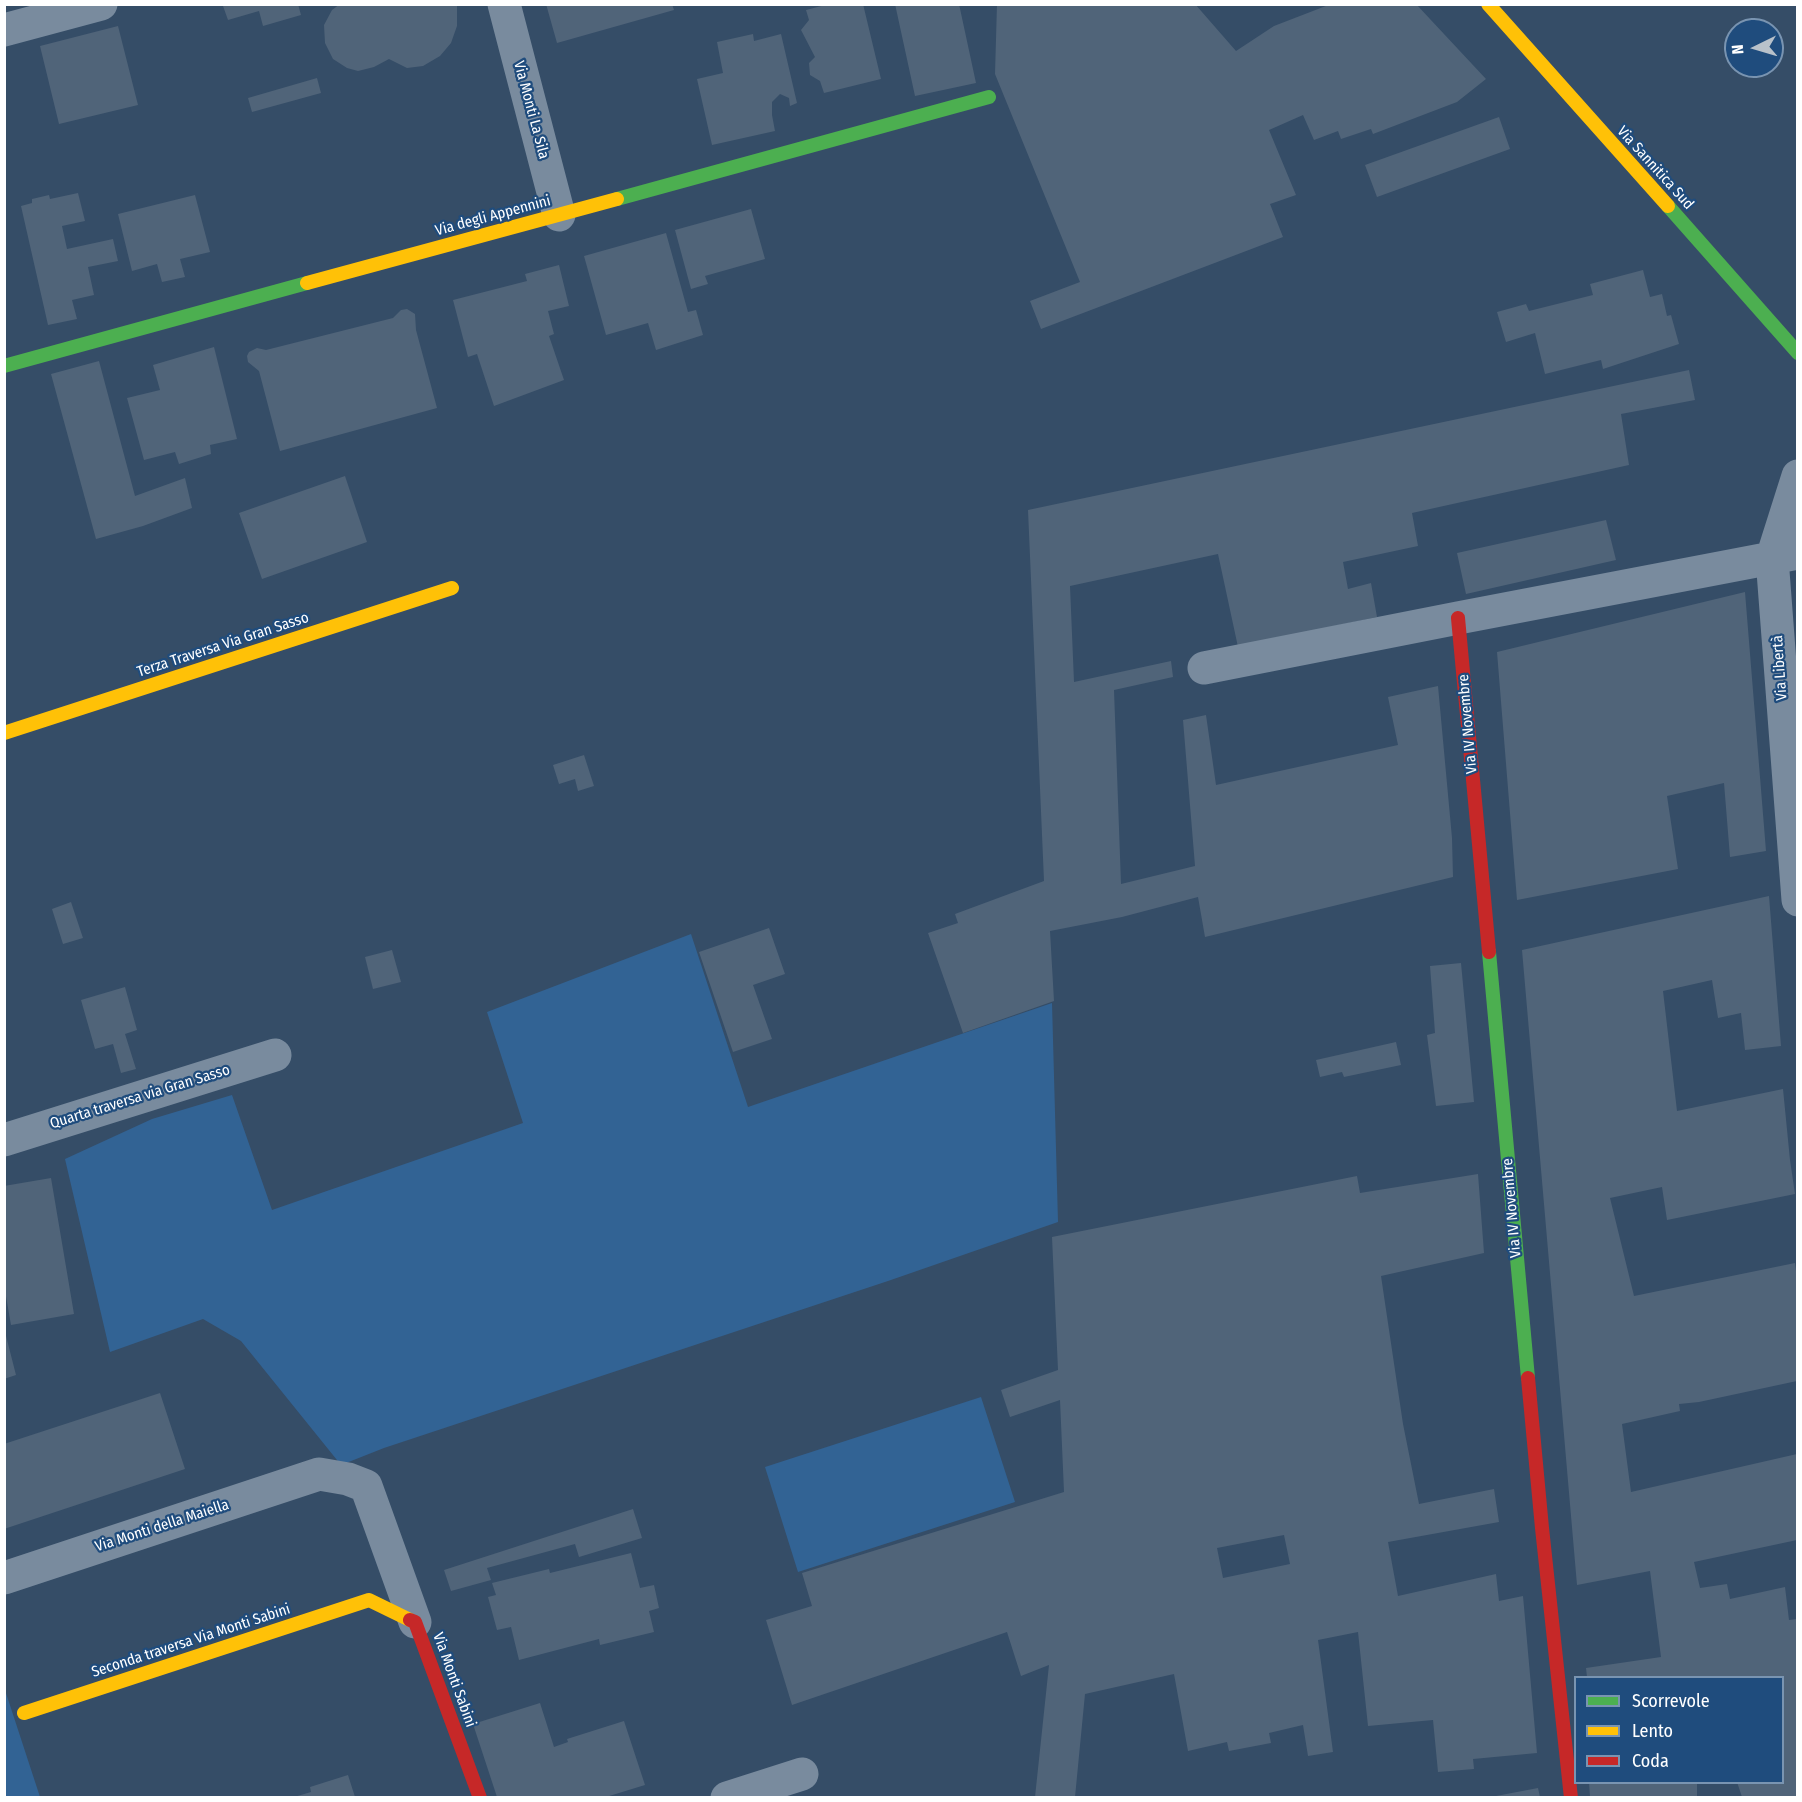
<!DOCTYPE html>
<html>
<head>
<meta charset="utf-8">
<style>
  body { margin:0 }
  #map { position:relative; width:1802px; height:1802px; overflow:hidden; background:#354d67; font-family:"Fira Sans Condensed",sans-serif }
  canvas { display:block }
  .frame { position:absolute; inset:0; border:6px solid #fff; pointer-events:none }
  .legend { position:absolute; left:1574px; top:1676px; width:210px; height:108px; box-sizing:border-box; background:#1f4c7d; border:2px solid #7994b1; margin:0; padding:8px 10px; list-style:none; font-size:18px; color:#fff }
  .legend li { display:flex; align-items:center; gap:12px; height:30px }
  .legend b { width:30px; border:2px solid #7994b1 }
  .north { position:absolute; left:1724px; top:18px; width:60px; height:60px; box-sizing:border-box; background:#1f4c7d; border:2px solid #7994b1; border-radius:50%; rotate:265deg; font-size:16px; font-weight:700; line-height:24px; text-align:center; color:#fff }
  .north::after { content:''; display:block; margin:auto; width:21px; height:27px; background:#b8c1ca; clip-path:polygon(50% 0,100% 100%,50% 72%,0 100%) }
</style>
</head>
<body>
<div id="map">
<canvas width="1802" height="1802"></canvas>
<div class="frame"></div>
<ul class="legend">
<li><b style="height:8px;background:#4caf50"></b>Scorrevole</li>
<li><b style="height:8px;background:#ffc107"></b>Lento</li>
<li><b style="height:8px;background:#c62828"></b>Coda</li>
</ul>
<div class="north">N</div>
</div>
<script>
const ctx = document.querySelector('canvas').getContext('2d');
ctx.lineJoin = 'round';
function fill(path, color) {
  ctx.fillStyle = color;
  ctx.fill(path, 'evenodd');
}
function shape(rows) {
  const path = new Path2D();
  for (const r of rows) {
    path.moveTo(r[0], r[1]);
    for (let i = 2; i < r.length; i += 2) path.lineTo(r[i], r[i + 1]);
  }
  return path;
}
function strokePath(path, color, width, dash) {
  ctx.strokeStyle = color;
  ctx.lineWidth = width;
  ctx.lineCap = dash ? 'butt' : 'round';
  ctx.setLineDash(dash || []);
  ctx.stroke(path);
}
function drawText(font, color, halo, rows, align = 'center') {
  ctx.font = font + ' "Fira Sans Condensed",sans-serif';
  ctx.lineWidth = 4.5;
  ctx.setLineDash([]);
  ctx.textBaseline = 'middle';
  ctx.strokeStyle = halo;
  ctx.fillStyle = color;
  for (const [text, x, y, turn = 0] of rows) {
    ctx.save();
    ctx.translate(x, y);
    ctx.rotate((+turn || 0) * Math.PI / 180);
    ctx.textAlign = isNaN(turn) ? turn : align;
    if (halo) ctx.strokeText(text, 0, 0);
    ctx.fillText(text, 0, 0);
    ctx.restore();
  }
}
const green = shape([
  [691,934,748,1107,1052,1003,1058,1222,888,1281,384,1448,341,1465,241,1341,203,1319,110,1352,65,1159,152,1119,232,1095,272,1210,523,1123,487,1012],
  [981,1397,1015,1502,798,1572,765,1467],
  [5,1690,40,1797,5,1797]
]);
const building = shape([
  [228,4,298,4,301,15,263,26,259,11,228,20,223,6],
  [340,4,457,4,457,26,451,43,440,56,423,66,407,68,389,59,374,67,358,71,347,68,333,59,325,43,324,25,332,10],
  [546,4,672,4,674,10,557,43],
  [829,4,863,4,881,79,824,93,820,81,810,75,809,63,815,57,801,30,809,20,806,10],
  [895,4,959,4,976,83,915,96],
  [997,4,1195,4,1236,51,1274,26,1331,4,1416,4,1486,79,1457,102,1373,134,1371,129,1341,139,1338,131,1314,140,1303,115,1269,130,1296,195,1270,204,1283,237,1041,329,1030,301,1080,282,995,74],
  [118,26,138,105,59,124,40,46],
  [753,34,754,41,781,34,797,103,790,106,789,98,780,94,772,102,772,115,775,131,712,145,697,79,723,73,717,42],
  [317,78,321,93,252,112,248,98],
  [1499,117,1510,149,1377,197,1365,165],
  [78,193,85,221,62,226,67,249,113,239,118,261,88,267,94,295,72,300,77,319,48,325,21,206,32,203,32,199,49,195,50,199],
  [195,195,210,252,180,259,185,277,162,282,157,264,132,271,118,214],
  [751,209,765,259,705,276,708,284,691,289,675,230],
  [666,233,688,312,696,310,703,335,656,350,648,323,606,335,584,256],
  [559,265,569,306,548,311,554,334,549,336,564,380,494,406,477,354,468,357,453,300,527,281,525,274],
  [1643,270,1650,297,1662,294,1667,316,1671,315,1679,344,1603,369,1601,360,1545,374,1535,333,1506,342,1497,312,1526,304,1529,311,1593,295,1590,284],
  [407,309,415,314,416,330,437,408,280,451,259,371,248,362,247,356,249,352,257,348,266,350,393,318,401,310],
  [214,347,237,439,210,445,211,454,179,464,175,452,144,460,127,398,160,390,153,365],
  [99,361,135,496,185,478,192,508,143,526,96,539,51,374],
  [1689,370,1695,400,1621,414,1629,465,1412,513,1418,546,1343,562,1348,589,1371,583,1377,617,1238,647,1218,554,1070,586,1074,682,1171,661,1173,677,1114,690,1121,884,1195,866,1183,720,1206,715,1216,785,1398,745,1388,697,1438,686,1452,838,1453,877,1205,937,1198,897,1122,917,1050,931,1054,1001,963,1033,928,933,958,923,955,914,1044,881,1028,510],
  [345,476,367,542,262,579,239,513],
  [1606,520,1616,560,1466,594,1457,553],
  [1745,592,1766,851,1730,857,1724,783,1667,796,1678,869,1517,900,1497,652],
  [584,755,594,786,578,791,575,779,559,784,553,765],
  [1769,896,1781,1046,1745,1050,1741,1013,1718,1018,1712,980,1663,991,1677,1111,1783,1089,1790,1160,1795,1194,1667,1220,1662,1187,1610,1198,1634,1296,1795,1263,1797,1279,1797,1381,1699,1402,1679,1404,1680,1411,1622,1424,1631,1492,1797,1454,1797,1540,1694,1562,1700,1588,1727,1584,1730,1599,1785,1587,1789,1620,1797,1619,1797,1797,1742,1797,1737,1782,1782,1782,1782,1677,1587,1677,1586,1668,1661,1657,1650,1571,1577,1585,1522,950],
  [71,902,83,938,63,944,52,909],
  [769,928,785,974,753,985,772,1039,733,1052,699,952],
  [392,950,401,982,373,989,365,957],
  [1461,963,1474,1102,1436,1106,1427,1035,1435,1033,1430,966],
  [125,987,137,1030,125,1034,136,1069,121,1073,113,1044,95,1049,81,1000],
  [1396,1042,1401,1065,1344,1077,1342,1072,1320,1077,1316,1060],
  [1478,1174,1484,1253,1381,1276,1403,1424,1419,1504,1494,1489,1499,1522,1388,1542,1398,1596,1496,1574,1499,1601,1523,1596,1537,1753,1473,1759,1474,1769,1438,1772,1433,1720,1368,1726,1358,1632,1318,1640,1333,1752,1308,1756,1303,1725,1269,1733,1271,1743,1229,1751,1227,1742,1188,1751,1174,1674,1085,1694,1075,1797,1035,1797,1049,1665,1021,1676,1007,1632,792,1705,766,1620,812,1606,802,1573,1064,1492,1060,1400,1010,1417,1001,1390,1058,1370,1052,1237,1357,1176,1360,1193],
  [1284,1535,1290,1564,1223,1578,1217,1548],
  [51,1178,74,1314,11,1325,4,1285,4,1186],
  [4,1328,16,1375,4,1379],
  [160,1393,185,1469,4,1529,4,1444],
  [633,1509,642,1538,579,1557,575,1544,487,1568,491,1580,451,1591,444,1570],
  [631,1553,640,1588,654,1585,659,1608,649,1611,654,1632,600,1645,599,1639,519,1660,511,1627,497,1630,488,1597,496,1595,492,1583,549,1569,550,1573],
  [540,1703,554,1747,568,1742,567,1739,624,1721,645,1785,606,1797,497,1797,473,1724],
  [348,1775,355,1797,294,1797,311,1792,310,1787],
  [1589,1782,1697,1782,1697,1797,1590,1797],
  [1538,1788,1540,1797,1496,1797,1496,1796]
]);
const street = shape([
  [504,4,559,215],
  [4,30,101,4],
  [1798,476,1772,558,1798,900],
  [1204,668,1458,618,1798,553],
  [4,1140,275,1055],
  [4,1578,319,1474,348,1479,366,1486,415,1622],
  [727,1798,802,1774]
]);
const fast = shape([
  [617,199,989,97],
  [1668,206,1798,353],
  [4,366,307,283],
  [1489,952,1528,1378]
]);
const slow = shape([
  [1488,4,1668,206],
  [307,283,617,199],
  [4,733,452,588],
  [24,1713,369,1600,410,1620]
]);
const jam = shape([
  [1458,618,1489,952],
  [1528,1378,1542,1528,1571,1798],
  [410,1620,415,1622,480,1798]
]);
const streetNames = [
  ["Via Monti La Sila",531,110,75],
  ["Via Sannitica Sud",1655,168,48],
  ["Via degli Appennini",493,216,-15],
  ["Terza Traversa Via Gran Sasso",223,645,-18],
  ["Via Libertà",1780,668,-94],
  ["Via IV Novembre",1468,724,-95],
  ["Quarta traversa via Gran Sasso",140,1097,-17],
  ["Via IV Novembre",1512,1208,-95],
  ["Via Monti della Maiella",162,1526,-18],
  ["Seconda traversa Via Monti Sabini",191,1641,-18],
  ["Via Monti Sabini",454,1680,70]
];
fill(green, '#326394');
fill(building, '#506479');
strokePath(street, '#798b9e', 33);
strokePath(fast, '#4caf50', 14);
strokePath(slow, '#ffc107', 14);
strokePath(jam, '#c62828', 14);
drawText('15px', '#fff', '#1f4c7d', streetNames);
</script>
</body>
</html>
